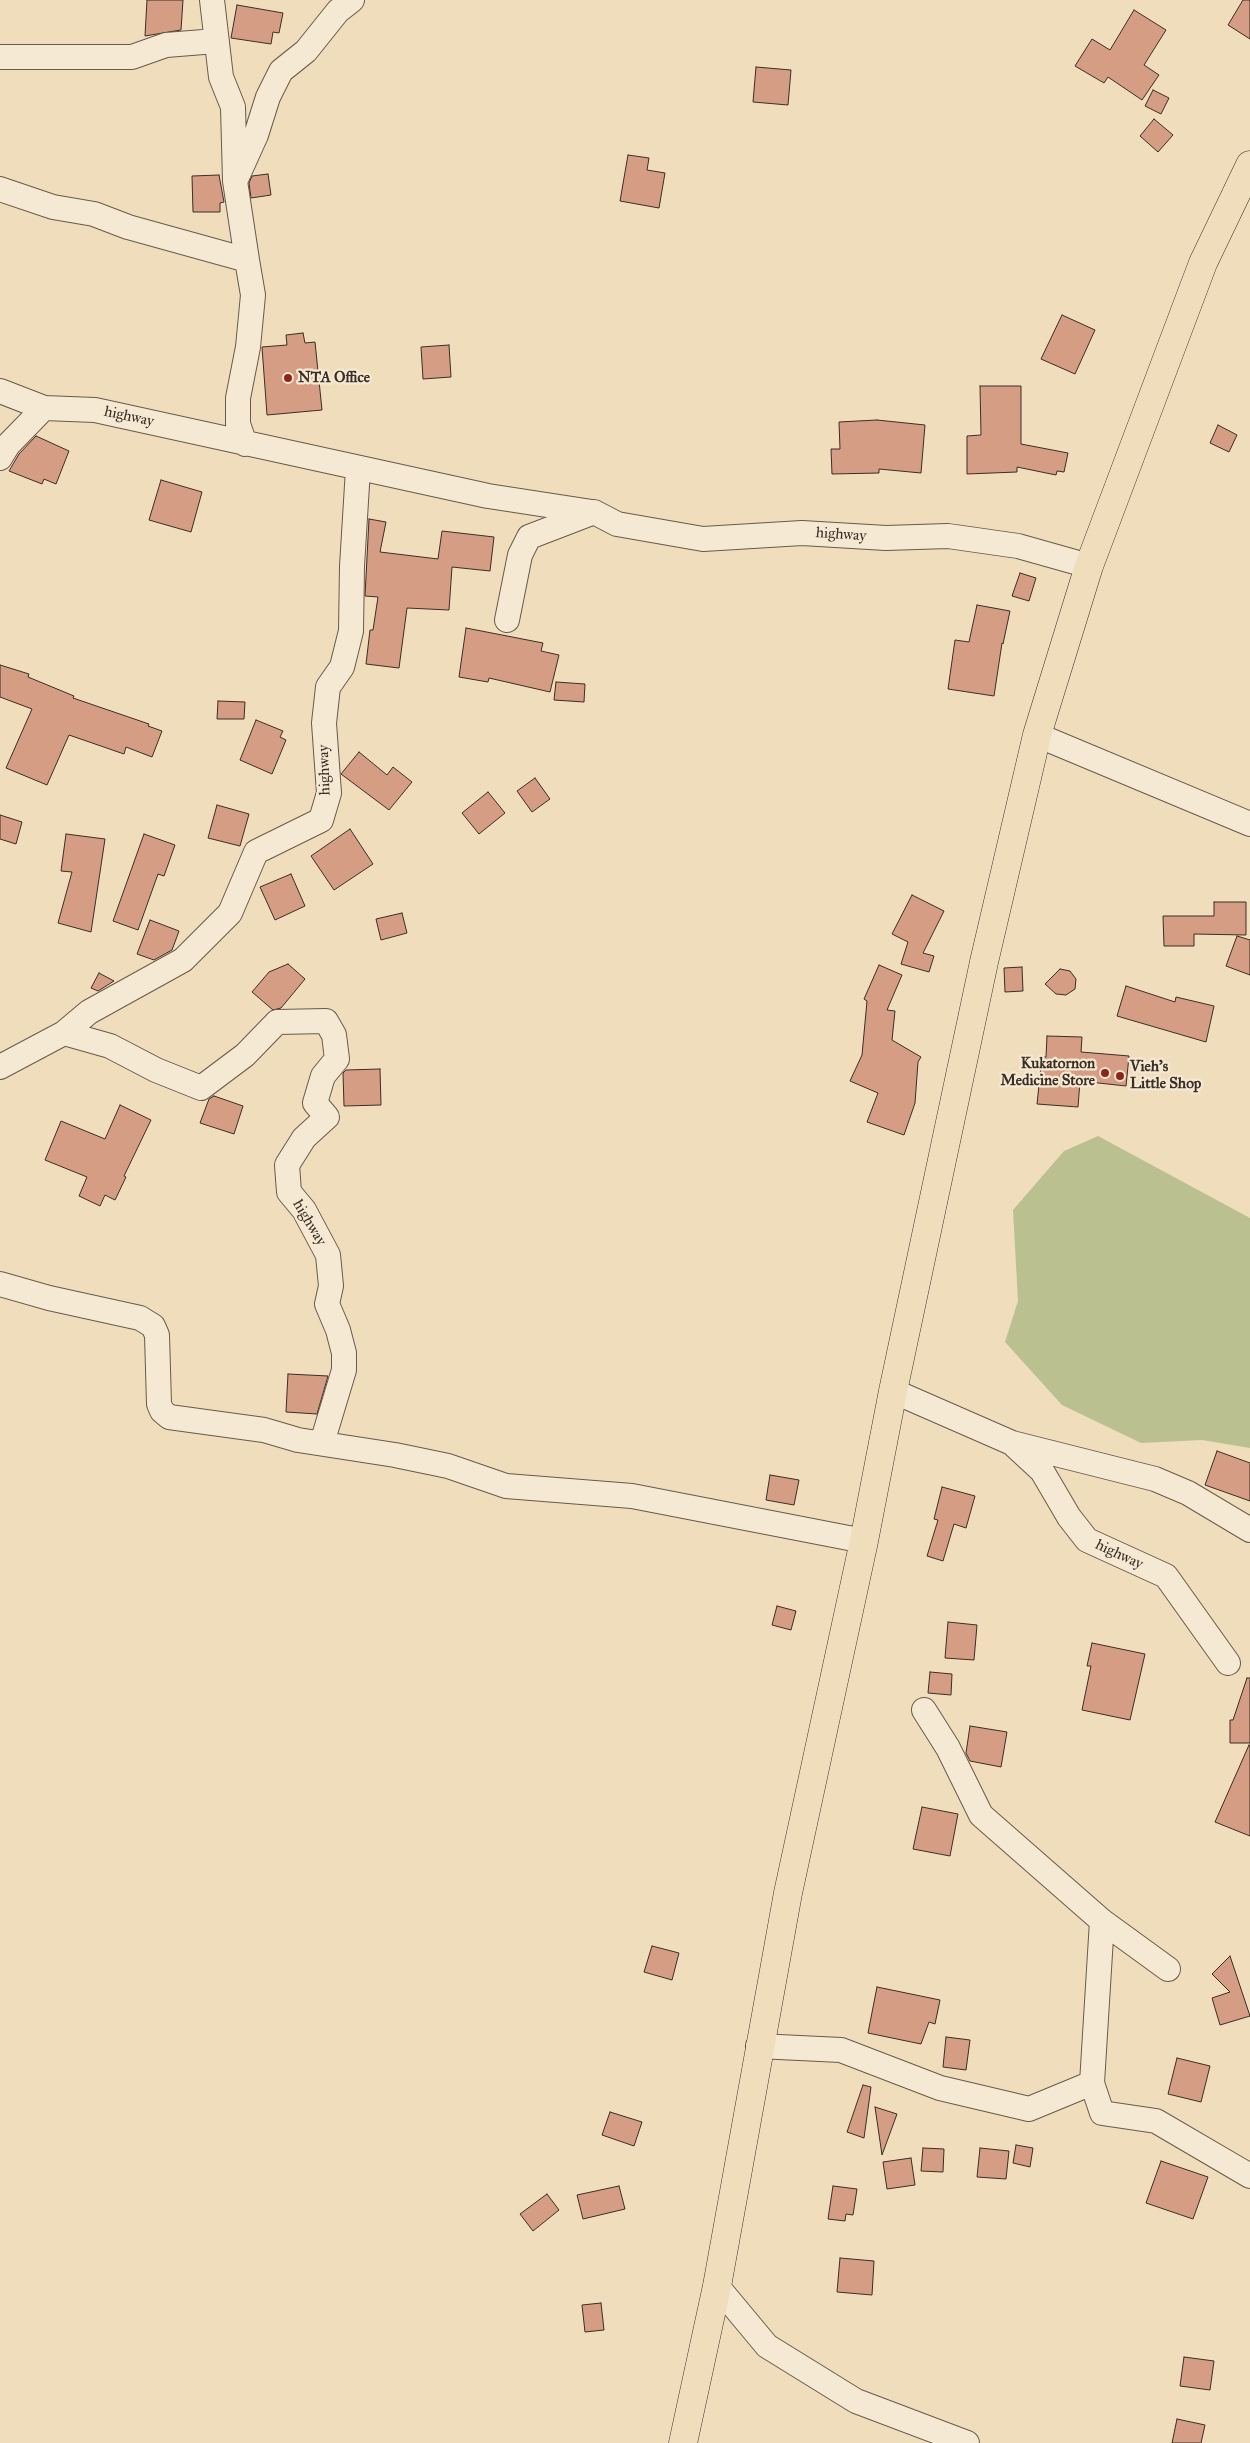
<!DOCTYPE html>
<html>
<head>
<meta charset="utf-8">
<style>
  body { margin:0 }
  canvas { display:block; background:#f0ddbc }
</style>
</head>
<body>
<canvas width="1250" height="2443"></canvas>
<script>
const ctx = document.querySelector('canvas').getContext('2d');
ctx.lineJoin = 'round';
function fill(path, color) {
  ctx.fillStyle = color;
  ctx.fill(path, 'evenodd');
}
function shape(rows) {
  const path = new Path2D();
  for (const r of rows) {
    path.moveTo(r[0], r[1]);
    for (let i = 2; i < r.length; i += 2) path.lineTo(r[i], r[i + 1]);
  }
  return path;
}
function strokePath(path, color, width, dash) {
  ctx.strokeStyle = color;
  ctx.lineWidth = width;
  ctx.lineCap = dash ? 'butt' : 'round';
  ctx.setLineDash(dash || []);
  ctx.stroke(path);
}
function drawText(font, color, halo, rows, align = 'center') {
  ctx.font = font + ' "IM FELL Great Primer",serif';
  ctx.lineWidth = 4.5;
  ctx.setLineDash([]);
  ctx.textBaseline = 'middle';
  ctx.strokeStyle = halo;
  ctx.fillStyle = color;
  for (const [text, x, y, turn = 0] of rows) {
    ctx.save();
    ctx.translate(x, y);
    ctx.rotate((+turn || 0) * Math.PI / 180);
    ctx.textAlign = isNaN(turn) ? turn : align;
    if (halo) ctx.strokeText(text, 0, 0);
    ctx.fillText(text, 0, 0);
    ctx.restore();
  }
}
const green = shape([
  [1098,1136,1250,1218,1250,1448,1202,1440,1141,1443,1062,1405,1005,1342,1018,1301,1013,1210,1064,1151]
]);
const building = shape([
  [147,0,183,0,181,30,145,36,147,0],
  [1243,0,1250,0,1250,39,1228,25,1243,0],
  [237,5,283,13,279,33,273,32,271,44,231,38,237,5],
  [1134,10,1166,30,1144,65,1159,75,1142,100,1108,77,1104,83,1075,66,1092,39,1110,50,1134,10],
  [756,67,791,70,788,105,753,102,756,67],
  [1153,90,1169,98,1161,114,1145,106,1153,90],
  [1154,119,1173,135,1158,152,1140,136,1154,119],
  [628,155,649,158,647,170,665,173,659,208,620,201,628,155],
  [268,174,271,195,251,198,249,183,252,176,268,174],
  [219,175,224,202,220,203,220,212,193,212,192,176,219,175],
  [1062,315,1095,330,1075,374,1041,359,1062,315],
  [303,333,305,343,315,342,322,410,267,415,262,347,287,345,286,335,303,333],
  [449,345,451,377,423,379,421,347,449,345],
  [980,386,1021,386,1021,444,1068,453,1064,472,1057,471,1056,475,1017,467,1017,472,967,474,967,436,981,435,980,386],
  [877,420,925,425,921,473,879,469,879,473,832,474,831,449,840,449,839,422,877,420],
  [1218,425,1237,435,1229,452,1210,443,1218,425],
  [36,436,69,451,56,484,44,479,42,484,9,471,19,454,36,436],
  [161,480,202,492,191,532,149,520,161,480],
  [369,519,386,522,380,552,438,559,442,531,494,537,490,571,452,567,449,610,407,608,399,668,366,664,370,630,373,630,378,597,365,596,369,519],
  [1020,573,1036,578,1029,601,1012,596,1020,573],
  [977,605,1010,611,1003,644,1002,643,994,696,948,689,955,640,969,642,977,605],
  [466,628,543,643,541,651,559,655,550,692,489,678,488,682,459,677,466,628],
  [0,665,29,674,28,677,74,696,73,698,149,724,148,726,162,731,152,757,126,747,124,754,69,735,47,785,6,768,32,709,0,697,0,665],
  [556,682,585,684,584,702,554,700,556,682],
  [218,701,245,702,244,719,217,719,218,701],
  [256,720,283,731,280,737,286,740,272,774,240,760,256,720],
  [359,752,387,775,393,767,412,782,389,810,341,774,359,752],
  [535,778,550,799,532,812,517,791,535,778],
  [488,792,505,813,479,834,462,813,488,792],
  [217,805,249,814,240,846,208,838,217,805],
  [0,815,22,822,16,844,0,839,0,815],
  [350,829,373,864,334,890,311,856,350,829],
  [66,834,105,839,91,932,58,923,72,872,61,871,66,834],
  [144,834,175,845,164,876,158,874,138,930,113,921,144,834],
  [291,874,305,906,275,920,260,887,291,874],
  [912,895,944,911,923,953,934,956,929,972,901,964,908,942,892,934,912,895],
  [1214,902,1246,902,1246,935,1194,934,1194,946,1164,946,1163,916,1214,916,1214,902],
  [402,913,407,933,381,940,376,919,402,913],
  [150,920,179,931,172,950,154,960,137,954,150,920],
  [1237,936,1250,940,1250,975,1226,966,1237,936],
  [288,964,305,979,281,1008,273,1010,252,992,269,972,288,964],
  [879,965,902,975,887,1010,895,1011,892,1040,921,1057,918,1062,915,1103,904,1135,867,1122,878,1093,850,1081,862,1055,867,1001,864,999,879,965],
  [1022,967,1023,991,1005,992,1004,968,1022,967],
  [1060,969,1070,971,1076,979,1075,989,1066,995,1056,994,1045,984,1060,969],
  [99,973,114,981,98,991,91,988,99,973],
  [1126,986,1175,1002,1176,997,1214,1006,1206,1042,1117,1016,1126,986],
  [1047,1036,1082,1037,1081,1052,1129,1056,1126,1086,1080,1081,1078,1107,1037,1104,1042,1057,1046,1057,1047,1036],
  [380,1069,381,1105,344,1106,343,1073,346,1070,380,1069],
  [214,1096,243,1106,234,1134,200,1123,209,1099,214,1096],
  [120,1105,151,1120,124,1176,126,1177,115,1200,105,1195,100,1206,79,1196,87,1177,45,1160,61,1121,105,1139,120,1105],
  [288,1374,328,1376,317,1414,286,1412,288,1374],
  [1217,1451,1250,1463,1250,1501,1205,1485,1217,1451],
  [770,1475,799,1480,794,1505,766,1500,770,1475],
  [942,1487,975,1496,966,1528,954,1524,943,1561,927,1556,938,1520,934,1519,942,1487],
  [777,1606,796,1611,791,1630,772,1625,777,1606],
  [948,1622,977,1625,974,1660,945,1658,948,1622],
  [1092,1643,1145,1654,1130,1720,1082,1710,1091,1666,1087,1666,1092,1643],
  [930,1672,952,1674,951,1695,928,1693,930,1672],
  [1247,1678,1250,1678,1250,1743,1230,1743,1230,1720,1233,1720,1247,1678],
  [970,1726,1007,1732,1001,1767,970,1761,966,1753,970,1726],
  [1249,1745,1250,1745,1250,1836,1215,1822,1249,1745],
  [922,1807,958,1814,950,1856,913,1849,922,1807],
  [652,1946,679,1953,672,1980,644,1972,652,1946],
  [1230,1956,1250,2016,1220,2025,1212,1998,1230,1992,1212,1974,1230,1956],
  [877,1987,940,2000,935,2024,929,2022,921,2044,868,2033,877,1987],
  [946,2037,970,2040,966,2070,943,2067,946,2037],
  [1177,2058,1210,2066,1201,2102,1168,2094,1177,2058],
  [863,2085,871,2087,864,2138,847,2132,863,2085],
  [875,2107,897,2114,882,2155,875,2107],
  [610,2112,642,2122,634,2146,602,2135,610,2112],
  [1016,2145,1033,2148,1030,2167,1013,2163,1016,2145],
  [923,2148,944,2149,943,2172,921,2171,923,2148],
  [980,2148,1009,2151,1006,2179,977,2177,980,2148],
  [911,2158,915,2185,887,2189,883,2162,911,2158],
  [1161,2161,1208,2177,1193,2219,1146,2203,1161,2161],
  [619,2186,625,2209,583,2219,577,2195,619,2186],
  [833,2186,857,2189,853,2215,846,2214,845,2221,828,2219,833,2186],
  [547,2194,559,2210,533,2231,520,2214,547,2194],
  [840,2258,874,2261,872,2295,837,2292,840,2258],
  [601,2303,604,2330,585,2332,582,2305,601,2303],
  [1184,2357,1214,2361,1210,2390,1180,2386,1184,2357],
  [1177,2419,1205,2425,1201,2443,1172,2443,1177,2419]
]);
const minor = shape([
  [212,0,221,77,233,107,235,181,247,260],
  [0,57,132,57,166,45,216,41],
  [237,177,256,135,268,97,281,71,306,51,338,11,352,0],
  [0,189,53,207,94,214,128,227,247,260,253,295,248,347,238,398,238,424,245,444],
  [0,391,44,408,95,410,488,496,592,512],
  [0,458,8,445,44,408],
  [507,620,520,555,529,537,594,512,617,524,703,539,802,533,886,538,948,536,1018,546,1089,566],
  [1037,735,1250,824],
  [64,1033,110,1046,156,1070,201,1088,245,1055,277,1022,326,1021,334,1035,337,1059,323,1076,315,1103,327,1117,304,1138,287,1165,289,1192,304,1210,328,1255,331,1286,327,1304,338,1330,344,1353,344,1370,322,1443],
  [0,1067,64,1033,89,1012,183,960,230,913,256,852,321,820,329,793,324,723,328,687,342,667,351,631,352,566,358,469],
  [0,1284,49,1298,140,1318,153,1326,157,1335,159,1404,162,1411,169,1417,264,1430,298,1440,395,1455,448,1466,506,1486,632,1496,864,1541],
  [893,1391,1012,1443,1155,1479,1188,1493,1250,1530],
  [1015,1446,1042,1471,1069,1517,1087,1540,1166,1576,1228,1663],
  [924,1710,948,1748,981,1815,1102,1921,1168,1969],
  [1102,1921,1092,2083,1102,2113,1156,2121,1250,2176],
  [758,2046,841,2050,940,2088,1029,2109,1092,2083],
  [717,2286,767,2346,856,2401,967,2443]
]);
const primary = shape([
  [683,2443,717,2286,788,1893,864,1541,893,1391,984,962,1037,735,1089,566,1203,263,1250,165]
]);
const markers = [
  [288,378,5,"#8f2418"],
  [1105,1073,5,"#8f2418"],
  [1120,1076,5,"#8f2418"]
];
const poiNames = [
  ["NTA Office",298,378],
  ["Kukatornon",1095,1064,"right"],
  ["Medicine Store",1095,1081,"right"],
  ["Vieh's",1130,1067],
  ["Little Shop",1130,1084]
];
const streetNames = [
  ["highway",129,417,12],
  ["highway",841,535,4],
  ["highway",325,770,-92],
  ["highway",309,1223,59],
  ["highway",1119,1555,25]
];
fill(green, '#bac090');
fill(building, '#d69d85');
strokePath(building, '#3b2e26', 1);
strokePath(minor, '#685a4c', 26);
strokePath(primary, '#3b2e26', 29);
strokePath(minor, '#f5e9d3', 24);
strokePath(primary, '#f0ddbc', 28);
for (const [x, y, r, color] of markers) {
  const dot = new Path2D();
  dot.arc(x, y, r, 0, 2 * Math.PI);
  ctx.fillStyle = color;
  ctx.fill(dot);
  strokePath(dot, '#f5e9d3', 2);
}
drawText('bold 15px', '#3b2e26', '#f5e9d3', poiNames, 'left');
drawText('15px', '#3b2e26', '#f5e9d3', streetNames);
</script>
</body>
</html>
